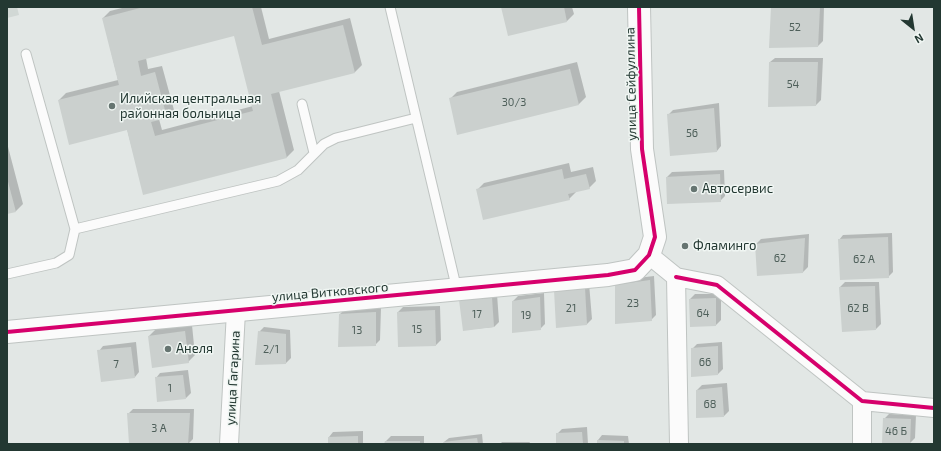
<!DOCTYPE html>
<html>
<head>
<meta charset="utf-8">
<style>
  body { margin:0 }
  #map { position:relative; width:941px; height:451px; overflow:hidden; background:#e2e7e5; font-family:"Exo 2",sans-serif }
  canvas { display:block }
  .frame { position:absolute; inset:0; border:8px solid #233832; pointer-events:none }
  .north { position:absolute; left:893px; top:8px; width:40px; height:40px; -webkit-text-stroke:3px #f0f6f3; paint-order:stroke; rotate:150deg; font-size:11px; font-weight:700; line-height:16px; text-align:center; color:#233832 }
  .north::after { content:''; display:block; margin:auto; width:14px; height:18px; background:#233832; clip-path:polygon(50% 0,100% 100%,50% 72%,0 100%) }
</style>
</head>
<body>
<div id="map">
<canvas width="941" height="451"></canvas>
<div class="frame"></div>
<div class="north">N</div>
</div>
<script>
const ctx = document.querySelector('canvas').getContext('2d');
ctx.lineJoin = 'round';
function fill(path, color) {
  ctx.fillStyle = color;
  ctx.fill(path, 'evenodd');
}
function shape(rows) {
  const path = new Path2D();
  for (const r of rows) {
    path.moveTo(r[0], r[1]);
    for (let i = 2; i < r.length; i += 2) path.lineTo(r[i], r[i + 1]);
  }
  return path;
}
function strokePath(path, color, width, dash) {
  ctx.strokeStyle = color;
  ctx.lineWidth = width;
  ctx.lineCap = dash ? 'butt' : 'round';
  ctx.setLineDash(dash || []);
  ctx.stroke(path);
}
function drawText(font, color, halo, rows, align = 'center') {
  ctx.font = font + ' "Exo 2",sans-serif';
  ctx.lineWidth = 3;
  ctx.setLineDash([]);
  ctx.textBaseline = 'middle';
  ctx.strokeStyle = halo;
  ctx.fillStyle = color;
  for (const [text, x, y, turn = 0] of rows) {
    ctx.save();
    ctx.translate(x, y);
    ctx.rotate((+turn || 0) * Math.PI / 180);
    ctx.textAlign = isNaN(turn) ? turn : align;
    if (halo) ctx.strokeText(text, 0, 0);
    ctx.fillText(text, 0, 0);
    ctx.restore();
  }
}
const built = shape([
  [7,7,17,7,19,15,7,18]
]);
const shadow = shape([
  [126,7,261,7,269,39,350,18,362,65,355,72,279,91,294,150,287,157,144,194,127,129,59,100,66,93,118,80,103,18,110,11],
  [235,35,253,106,162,130,159,119,167,117,174,110,162,66,148,69,146,58],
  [502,7,572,7,574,14,567,21],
  [772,7,824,7,823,41,818,46],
  [775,58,823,58,821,100,816,105,770,62],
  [577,62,586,97,579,104,458,133,450,99,457,92],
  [719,103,721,146,717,151,668,115,673,110],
  [7,143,23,204,16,211,7,213],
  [569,163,571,172,593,167,596,181,589,188,576,191,576,192,569,199,477,190,484,183],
  [724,170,725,196,720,201,668,203,667,177,672,172],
  [892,233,893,272,888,277,839,240,843,235],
  [809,234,808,267,803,272,756,244,761,239],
  [654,276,656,315,651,320,616,285,621,280],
  [845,282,879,282,881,324,876,329,840,287],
  [589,283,592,319,587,324,557,327,555,291],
  [544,293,545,324,540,329,513,301,518,296],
  [497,294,499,322,494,327,464,330,460,301],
  [695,294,721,294,721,320,716,325,691,326,690,299],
  [440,306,441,340,436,345,398,312,403,307],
  [381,308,380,340,375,345,340,314,345,309],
  [192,325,195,355,188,362,149,336,156,329],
  [264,327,290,330,291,358,286,363,259,332],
  [136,342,139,372,135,377,99,351,103,346],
  [722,342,723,369,718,374,692,376,692,349,697,344],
  [188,370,191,393,186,398,156,378,160,373],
  [727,383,729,411,724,416,697,390,702,385],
  [133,409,194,409,193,439,188,444,128,414],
  [889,414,916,415,915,438,910,443,884,419],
  [587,427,588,444,557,444,557,434,562,429],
  [363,431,363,444,329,444,329,437,333,432],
  [482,434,483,444,445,444,444,442,449,438],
  [602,435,628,436,629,444,598,444,598,440],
  [391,436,424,436,424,444,385,444,386,441],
  [502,442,530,442,529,444,500,444]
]);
const building = shape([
  [144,7,252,7,262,45,343,25,355,73,271,94,287,158,143,195,127,130,69,145,58,100,119,85,102,18],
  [234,36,253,111,155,136,151,122,167,118,155,72,141,76,138,61],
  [501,7,564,7,567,22,508,36],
  [771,7,820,7,818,47,769,48],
  [769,62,818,62,816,106,768,107],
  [570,69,579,105,457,135,449,98],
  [714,108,717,152,670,156,667,114],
  [562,169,564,179,586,174,590,189,568,194,570,200,483,220,476,189],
  [720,174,721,202,667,204,666,177],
  [7,178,16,212,7,214],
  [888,237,889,278,840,280,838,239],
  [805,238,803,273,757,276,755,244],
  [650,280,652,321,615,324,615,285],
  [875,286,876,330,842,332,839,287],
  [585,288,587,325,556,328,554,290],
  [540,297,541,330,512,333,512,301],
  [492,298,494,327,463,331,459,300],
  [716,298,716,326,690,327,689,299],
  [435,310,436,346,398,347,397,312],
  [376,312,376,346,338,347,339,314],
  [185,331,189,363,152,368,148,336],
  [258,331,286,334,286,364,255,365],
  [718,346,718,375,691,377,691,348],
  [131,347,135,378,101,382,97,350],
  [183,375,186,399,157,402,155,377],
  [722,387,724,417,696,418,696,390],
  [127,413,190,413,188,444,129,444],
  [883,418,911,419,910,444,882,443],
  [582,432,583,444,556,444,556,433],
  [358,436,358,444,328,444,328,437],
  [477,438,478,444,444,444,443,442],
  [597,440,624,441,624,444,597,444],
  [385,441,420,441,420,444,384,444]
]);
const service = shape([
  [390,7,457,290],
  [26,54,75,229],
  [302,104,314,153],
  [7,274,56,263,69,255,75,229,278,181,298,170,324,144,336,138,416,118]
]);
const minor = shape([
  [649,255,676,277,679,444],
  [676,277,717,285,862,401,934,408],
  [862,401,862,444],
  [229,444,236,311]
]);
const tertiary = shape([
  [7,332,608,275,635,270,649,255,655,237,642,149,639,7]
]);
const cycleway = shape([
  [676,277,717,285,862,401,934,408],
  [7,332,608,275,635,270,649,255,655,237,642,149,639,7]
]);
const markers = [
  [112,106,4,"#667571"],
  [694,189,4,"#667571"],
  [685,246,4,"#667571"],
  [168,349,4,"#667571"]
];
const numberNames = [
  ["52",795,27],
  ["54",793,84],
  ["30/3",514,102],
  ["56",692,133],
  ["62",780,258],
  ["62 А",864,259],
  ["23",633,303],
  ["21",571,308],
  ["62 В",858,308],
  ["64",703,313],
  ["17",477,314],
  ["19",526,315],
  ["15",417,329],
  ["13",357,330],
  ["2/1",271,349],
  ["66",705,362],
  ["7",116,364],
  ["1",170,388],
  ["68",710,404],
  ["3 А",159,428],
  ["46 Б",896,431]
];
const streetNames = [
  ["улица Сейфуллина",631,84,-91],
  ["улица Витковского",330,292,-5],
  ["улица Гагарина",233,378,-87]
];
const poiNames = [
  ["Илийская центральная",120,99],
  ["районная больница",120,114],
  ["Автосервис",702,189],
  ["Фламинго",693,246],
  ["Анеля",176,349]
];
fill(built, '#d1d8d5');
fill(shadow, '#0003');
fill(building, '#cbd0ce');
strokePath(service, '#bfc4c2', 11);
strokePath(minor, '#bfc4c2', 20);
strokePath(tertiary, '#bfc4c2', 24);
strokePath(service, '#fbfbfb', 9);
strokePath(minor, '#fbfbfb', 18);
strokePath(tertiary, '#fbfbfb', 22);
strokePath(cycleway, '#d6006c', 4);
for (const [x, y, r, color] of markers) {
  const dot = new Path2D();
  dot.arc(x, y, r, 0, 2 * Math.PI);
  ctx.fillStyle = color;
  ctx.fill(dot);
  strokePath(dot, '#f0f6f3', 1.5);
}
drawText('11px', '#4e5f5a', null, numberNames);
drawText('13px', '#233832', '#f0f6f3', streetNames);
drawText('13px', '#233832', '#f0f6f3', poiNames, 'left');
</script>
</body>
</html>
